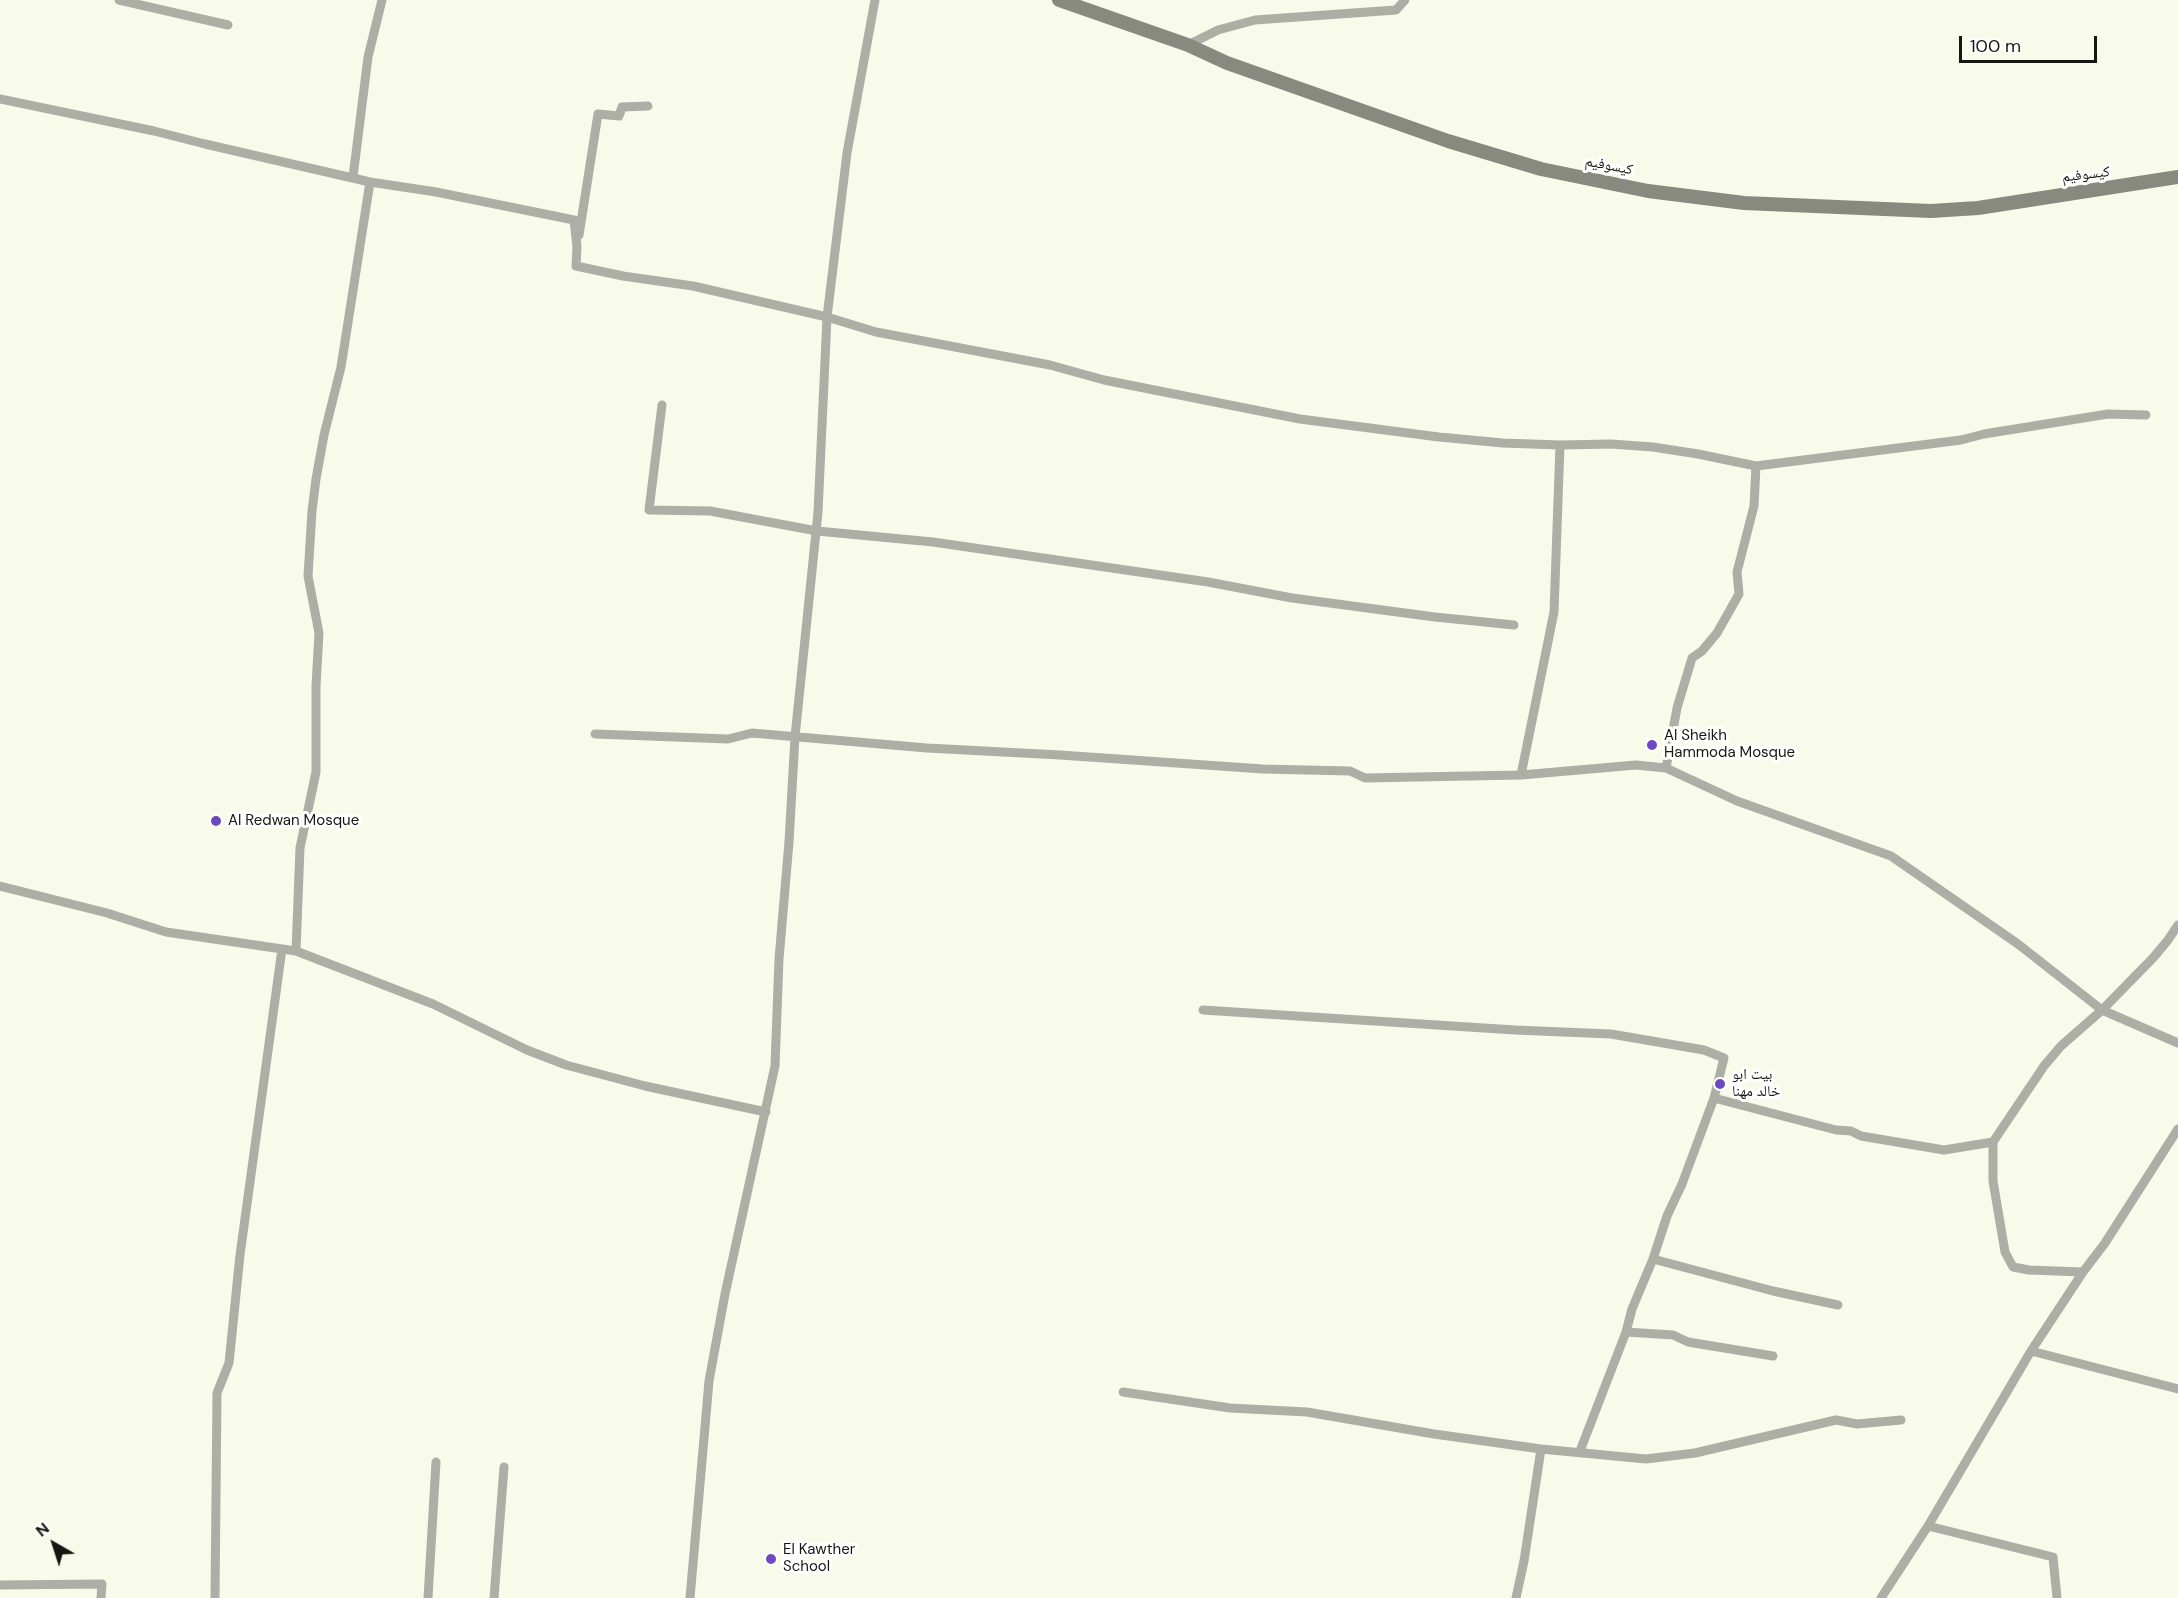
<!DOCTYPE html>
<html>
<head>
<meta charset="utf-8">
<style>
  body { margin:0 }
  #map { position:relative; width:2178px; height:1598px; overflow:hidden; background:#f8fbe9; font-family:"DM Sans",sans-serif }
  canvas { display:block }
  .north { position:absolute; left:24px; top:1514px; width:60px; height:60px; -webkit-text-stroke:4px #fff; paint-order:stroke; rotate:321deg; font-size:16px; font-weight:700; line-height:24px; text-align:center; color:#161711 }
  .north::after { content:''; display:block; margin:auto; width:21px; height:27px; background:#161711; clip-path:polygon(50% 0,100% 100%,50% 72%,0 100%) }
  .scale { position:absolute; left:1959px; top:36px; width:138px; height:27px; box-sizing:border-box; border:3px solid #161711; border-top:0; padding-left:8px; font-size:18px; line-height:21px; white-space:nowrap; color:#161711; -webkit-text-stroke:4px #fff; paint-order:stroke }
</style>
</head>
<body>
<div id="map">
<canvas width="2178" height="1598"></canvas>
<div class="north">N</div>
<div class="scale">100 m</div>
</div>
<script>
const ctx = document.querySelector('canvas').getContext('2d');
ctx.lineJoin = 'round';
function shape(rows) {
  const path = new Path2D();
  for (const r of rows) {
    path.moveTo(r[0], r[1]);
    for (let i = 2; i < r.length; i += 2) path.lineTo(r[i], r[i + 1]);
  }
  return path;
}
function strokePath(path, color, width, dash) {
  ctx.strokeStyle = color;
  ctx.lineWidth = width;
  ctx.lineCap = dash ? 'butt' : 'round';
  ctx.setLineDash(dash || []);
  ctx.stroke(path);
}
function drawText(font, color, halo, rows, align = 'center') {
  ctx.font = font + ' "DM Sans","Noto Naskh Arabic",sans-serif';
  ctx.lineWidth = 6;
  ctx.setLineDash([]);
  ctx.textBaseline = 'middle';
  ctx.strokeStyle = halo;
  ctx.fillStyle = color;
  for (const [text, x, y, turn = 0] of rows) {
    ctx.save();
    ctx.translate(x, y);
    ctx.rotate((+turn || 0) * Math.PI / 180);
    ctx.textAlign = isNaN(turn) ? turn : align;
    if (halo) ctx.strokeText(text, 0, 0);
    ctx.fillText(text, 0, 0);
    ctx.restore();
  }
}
const street = shape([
  [119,0,228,25],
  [1188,45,1218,30,1255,20,1396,10,1405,0],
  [0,99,154,131,205,144,370,182,436,192,574,220,577,247,576,266,623,276,693,286,827,317,876,332,1050,365,1104,380,1300,419,1439,437,1503,443,1560,445,1611,444,1653,447,1698,454,1756,466,1961,440,1984,434,2108,414,2146,415],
  [353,177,368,57,382,0],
  [579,235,598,114,619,116,622,107,648,106],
  [662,405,649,510,710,511,817,531,933,542,1208,582,1292,598,1435,617,1514,625],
  [595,734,728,739,752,733,927,748,1060,755,1263,769,1350,771,1365,778,1521,775,1636,765,1666,768,1737,801,1891,856,2018,944,2102,1010,2178,1043],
  [1666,768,1677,708,1692,658,1702,651,1717,633,1739,594,1737,572,1754,506,1756,466],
  [1521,775,1554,612,1560,445],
  [0,886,107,913,166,932,296,951,433,1004,527,1050,566,1065,645,1086,766,1112],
  [296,951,300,848,316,772,316,686,319,633,308,576,312,511,316,479,324,435,341,367,370,182],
  [1203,1010,1515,1030,1611,1034,1704,1050,1724,1058,1714,1098,1682,1184,1667,1216,1653,1259,1632,1309,1626,1332,1580,1451],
  [1714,1098,1836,1130,1851,1131,1861,1136,1944,1150,1993,1142,1993,1181,2005,1252,2013,1267,2029,1270,2083,1272],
  [1993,1142,2044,1066,2061,1046,2102,1010,2153,958,2168,940,2178,925],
  [1653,1259,1773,1291,1838,1305],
  [1626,1332,1673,1335,1688,1342,1773,1356],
  [2031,1351,2178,1389],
  [1123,1392,1230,1408,1307,1412,1434,1434,1541,1449,1646,1459,1695,1453,1836,1420,1857,1424,1901,1420],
  [1928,1526,2053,1557,2057,1598],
  [0,1585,102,1584,101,1598],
  [215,1598,217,1393,229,1363,240,1255,282,949],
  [428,1598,436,1462],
  [494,1598,504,1467],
  [690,1598,709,1381,725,1294,775,1066,779,959,789,842,795,737,818,512,827,317,847,153,875,0],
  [1516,1598,1524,1561,1541,1449],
  [1881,1598,1928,1526,2031,1351,2083,1272,2105,1243,2178,1129]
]);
const secondary = shape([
  [1059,0,1188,45,1227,63,1448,141,1541,169,1648,191,1744,203,1931,211,1978,208,2178,177]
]);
const markers = [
  [1652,745,6,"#6e48c1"],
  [216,821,6,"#6e48c1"],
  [1720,1084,6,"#6e48c1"],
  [771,1559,6,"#6e48c1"]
];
const streetNames = [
  ["كيسوفيم",1609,166,11],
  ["كيسوفيم",2086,175,-7]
];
const poiNames = [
  ["Al Sheikh",1664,736],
  ["Hammoda Mosque",1664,753],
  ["Al Redwan Mosque",228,821],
  ["بيت ابو",1732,1075],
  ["خالد مهنا",1732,1092],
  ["El Kawther",783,1550],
  ["School",783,1567]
];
strokePath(street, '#adaea6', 9);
strokePath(secondary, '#88897f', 14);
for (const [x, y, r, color] of markers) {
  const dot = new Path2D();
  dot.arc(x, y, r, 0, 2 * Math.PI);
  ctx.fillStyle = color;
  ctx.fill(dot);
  strokePath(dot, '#fff', 2);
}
drawText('15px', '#161711', '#fff', streetNames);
drawText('15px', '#161711', '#fff', poiNames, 'left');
</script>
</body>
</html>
